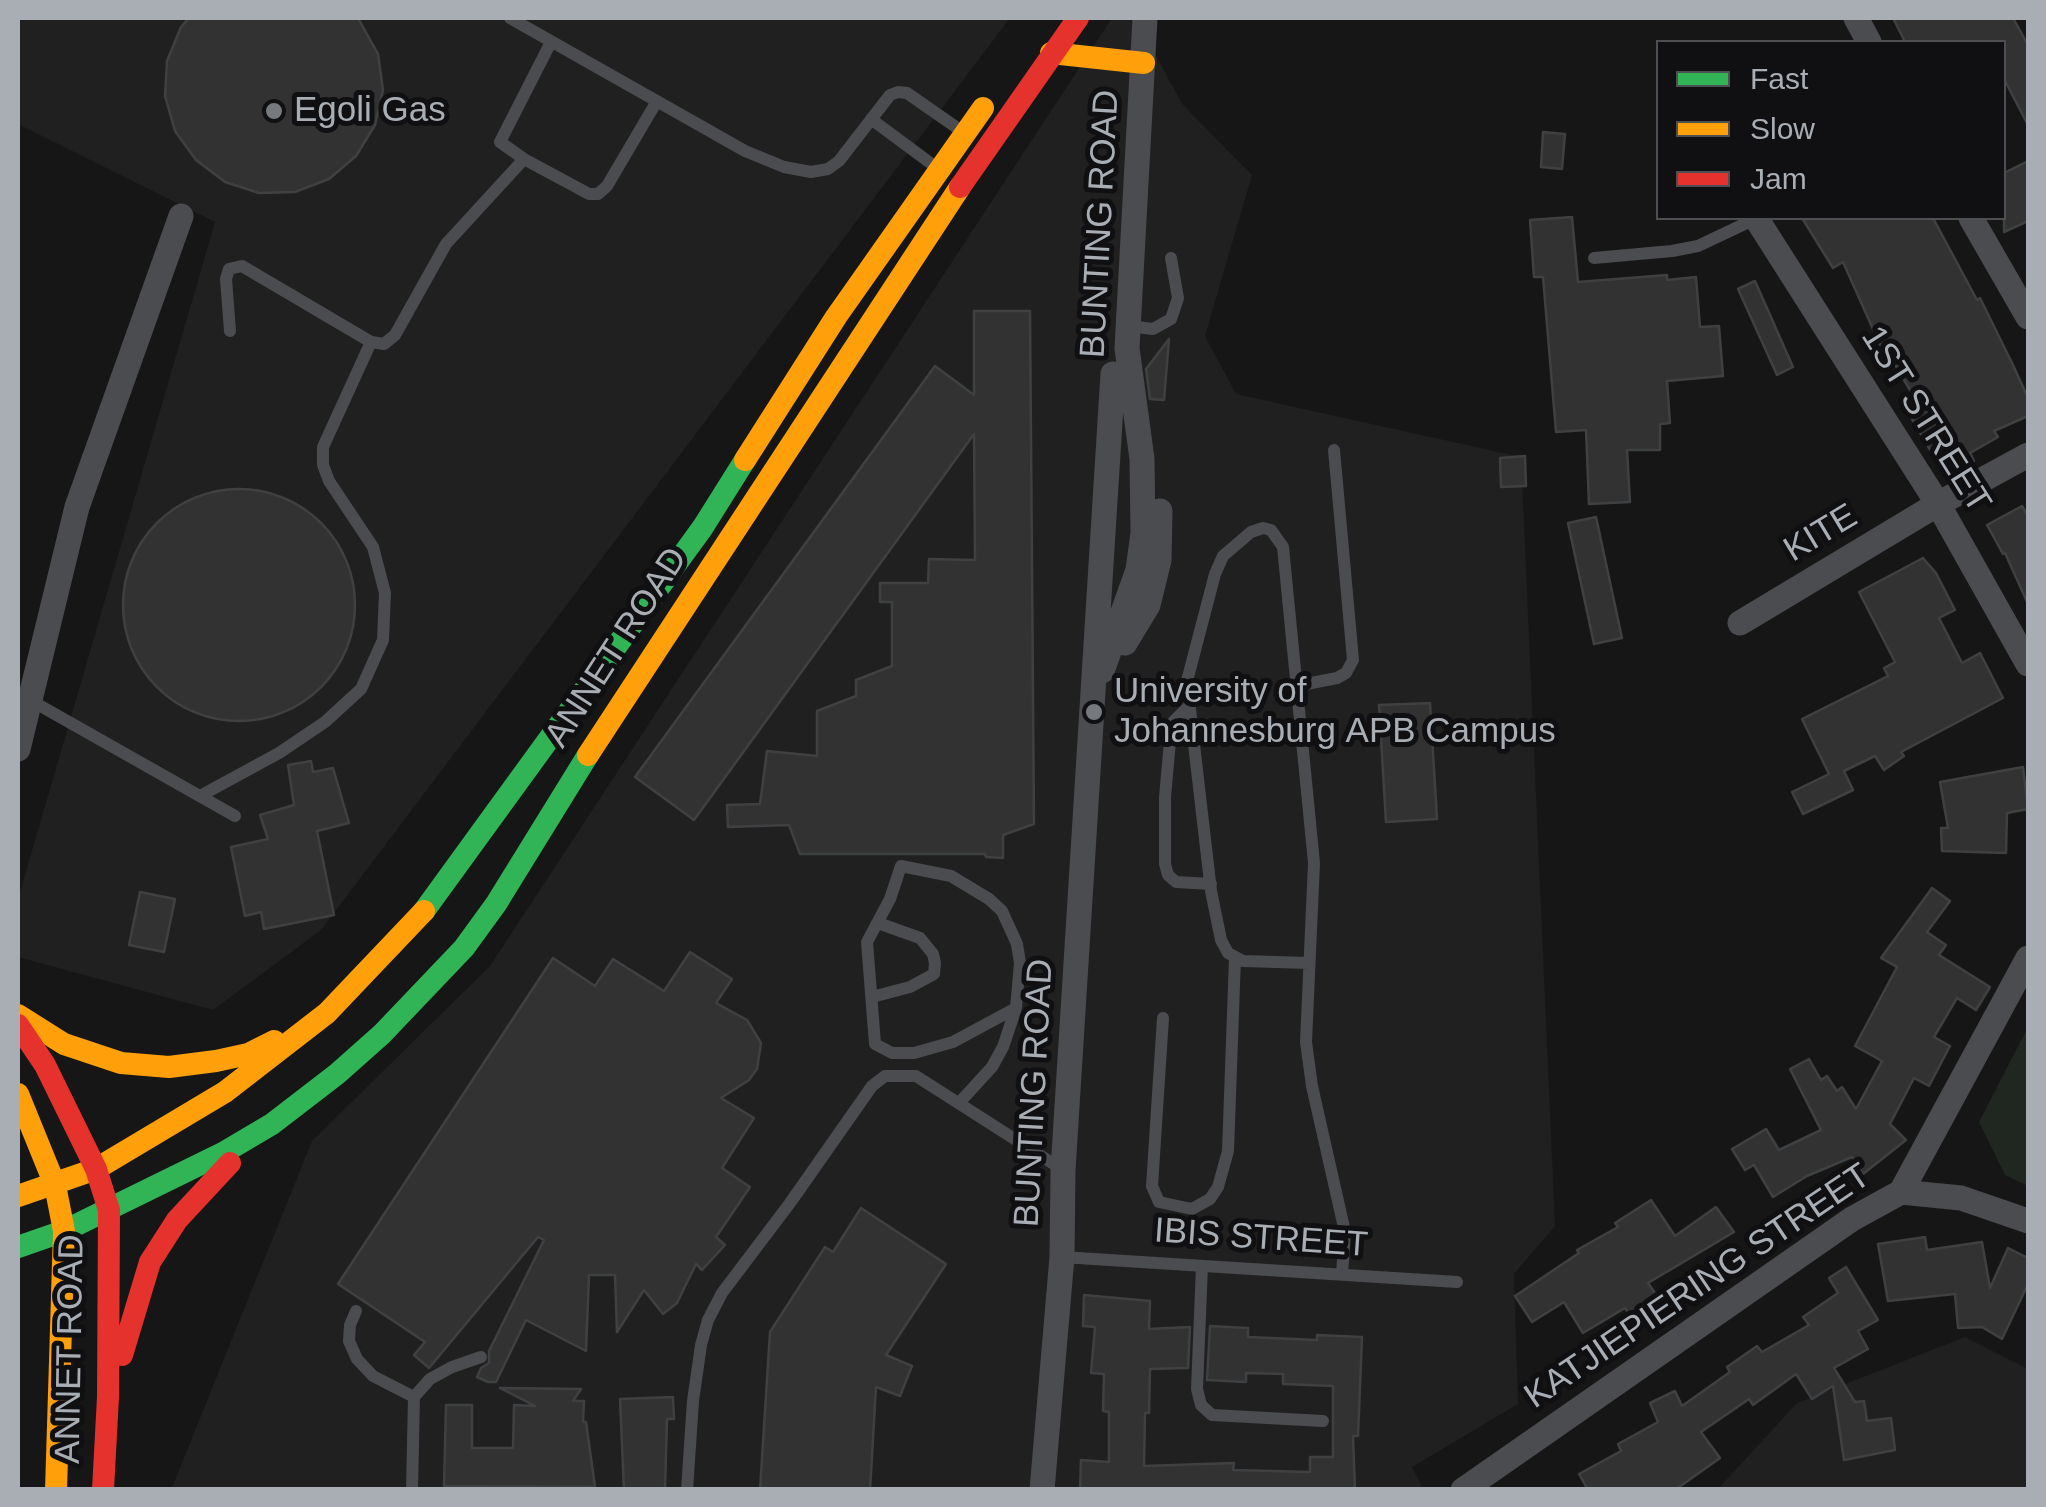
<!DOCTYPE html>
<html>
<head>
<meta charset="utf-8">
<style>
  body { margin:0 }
  #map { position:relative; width:2046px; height:1507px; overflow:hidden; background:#161616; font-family:Arial,sans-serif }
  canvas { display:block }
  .frame { position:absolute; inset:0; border:20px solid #a9aeb5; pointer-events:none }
  .legend { position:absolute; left:1656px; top:40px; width:350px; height:180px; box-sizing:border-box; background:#101012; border:2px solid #4d4f53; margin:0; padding:12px 18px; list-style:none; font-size:30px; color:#a9aeb5 }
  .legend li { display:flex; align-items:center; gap:20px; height:50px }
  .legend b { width:50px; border:2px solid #4d4f53 }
</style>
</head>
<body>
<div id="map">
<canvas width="2046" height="1507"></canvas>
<div class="frame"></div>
<ul class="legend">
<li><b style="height:12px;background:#30b455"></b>Fast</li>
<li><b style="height:12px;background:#ff9f0a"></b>Slow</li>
<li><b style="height:12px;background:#e5322d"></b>Jam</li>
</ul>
</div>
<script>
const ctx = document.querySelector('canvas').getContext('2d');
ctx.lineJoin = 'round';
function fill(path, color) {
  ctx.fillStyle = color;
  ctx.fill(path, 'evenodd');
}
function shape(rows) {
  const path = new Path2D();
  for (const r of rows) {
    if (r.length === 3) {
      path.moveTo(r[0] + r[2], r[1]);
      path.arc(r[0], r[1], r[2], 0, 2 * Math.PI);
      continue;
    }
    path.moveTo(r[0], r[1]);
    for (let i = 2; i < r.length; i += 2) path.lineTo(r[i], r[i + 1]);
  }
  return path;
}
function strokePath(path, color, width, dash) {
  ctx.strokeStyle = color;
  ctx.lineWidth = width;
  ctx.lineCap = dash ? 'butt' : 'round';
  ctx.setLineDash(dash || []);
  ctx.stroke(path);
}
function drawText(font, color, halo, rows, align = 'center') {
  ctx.font = font + ' Arial,sans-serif';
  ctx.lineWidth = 10;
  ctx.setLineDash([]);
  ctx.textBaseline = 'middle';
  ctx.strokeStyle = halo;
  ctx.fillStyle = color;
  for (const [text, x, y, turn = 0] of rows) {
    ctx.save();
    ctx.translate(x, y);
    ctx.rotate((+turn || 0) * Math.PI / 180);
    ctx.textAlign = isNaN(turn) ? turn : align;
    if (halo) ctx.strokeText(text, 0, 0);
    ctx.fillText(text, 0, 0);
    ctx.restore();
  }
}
const built = shape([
  [18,18,1010,18,321,930,213,1010,18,957,18,899,215,222,18,124],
  [1112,18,1135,18,1183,105,1252,175,1205,336,1236,394,1521,457,1555,1226,1514,1274,1518,1404,1412,1467,1423,1489,171,1490,312,1141,490,966],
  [1965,1337,2028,1369,2028,1489,1717,1490,1797,1403]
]);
const green = shape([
  [2028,1027,2028,1186,2005,1175,1979,1122]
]);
const building = shape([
  [189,18,358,18,378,54,383,90,375,125,356,156,329,179,295,192,259,193,225,182,196,160,175,131,165,96,167,61,181,27,189,18],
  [1893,18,2013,18,2028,45,2028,125,2004,79,2004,42,1905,42,1893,18],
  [1543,132,1565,134,1562,169,1541,167,1543,132],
  [2028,161,2028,221,2004,232,2004,173,2028,161],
  [1572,217,1578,282,1667,275,1667,280,1696,277,1700,327,1719,326,1723,376,1667,381,1670,423,1660,424,1660,450,1627,450,1630,502,1589,504,1586,430,1556,432,1543,277,1534,277,1530,220,1572,217],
  [1802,218,1933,218,1977,300,1980,298,2013,365,2028,398,2028,416,1994,431,1998,437,1970,453,1974,461,1946,477,1912,419,1923,412,1894,363,1889,365,1843,262,1833,268,1802,218],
  [1755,281,1793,367,1777,375,1738,289,1755,281],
  [974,311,1030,311,1034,824,1003,835,1003,858,986,857,985,854,800,854,789,825,728,827,727,805,760,804,767,751,817,756,817,711,856,696,856,680,892,666,892,602,880,602,880,583,928,583,929,559,975,560,974,434,694,820,635,777,935,366,974,395,974,311],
  [1169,339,1164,400,1150,399,1146,369,1169,339],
  [1525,456,1526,486,1501,487,1500,458,1525,456],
  [239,605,116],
  [2022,506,2028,516,2028,604,2005,553,2003,554,1987,525,2022,506],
  [1596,517,1622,638,1594,644,1568,523,1596,517],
  [1923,558,1936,573,1955,610,1939,618,1962,663,1980,653,2003,698,1901,752,1904,756,1884,770,1875,756,1844,771,1853,790,1803,814,1792,792,1829,774,1802,719,1888,676,1884,668,1895,662,1859,592,1923,558],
  [1430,703,1437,819,1386,822,1379,705,1430,703],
  [311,761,313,772,333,768,349,823,317,831,334,915,264,929,261,912,245,916,231,847,268,839,260,815,294,805,288,765,311,761],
  [2023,767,2028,809,2007,813,2006,853,1942,851,1941,828,1948,828,1940,782,2023,767],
  [1932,888,1950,901,1927,932,1946,945,1939,955,1990,987,1976,1010,1957,998,1934,1037,1950,1046,1929,1086,1914,1078,1890,1124,1906,1140,1863,1174,1852,1157,1807,1176,1773,1197,1754,1165,1745,1170,1732,1149,1766,1129,1779,1150,1821,1130,1790,1069,1809,1059,1821,1080,1827,1076,1837,1091,1842,1087,1856,1109,1882,1061,1855,1046,1897,967,1881,958,1932,888],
  [140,892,175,899,164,952,129,945,140,892],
  [690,952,732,979,716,1003,747,1020,761,1043,757,1069,749,1080,721,1098,754,1118,722,1168,750,1187,716,1237,725,1245,702,1270,696,1264,677,1303,663,1314,644,1290,617,1332,615,1275,589,1275,586,1351,526,1320,496,1382,488,1382,477,1377,481,1368,489,1363,489,1351,544,1240,538,1237,429,1368,414,1355,425,1342,338,1284,553,958,595,986,613,959,664,991,690,952],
  [1651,1200,1675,1236,1716,1207,1734,1232,1648,1283,1659,1299,1631,1317,1625,1308,1583,1333,1564,1302,1532,1322,1515,1296,1579,1253,1577,1250,1618,1227,1615,1223,1651,1200],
  [861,1208,946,1264,886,1355,912,1366,900,1396,876,1387,870,1490,760,1490,770,1332,825,1247,833,1252,861,1208],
  [1925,1237,1927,1250,1982,1242,1990,1288,2008,1248,2028,1258,2028,1284,2002,1339,1982,1327,1958,1328,1955,1294,1888,1301,1878,1244,1925,1237],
  [1846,1267,1878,1320,1858,1331,1868,1349,1834,1368,1855,1402,1864,1401,1867,1421,1891,1418,1895,1450,1844,1460,1833,1386,1812,1399,1796,1374,1753,1405,1749,1399,1701,1432,1720,1458,1675,1490,1588,1490,1579,1474,1621,1451,1618,1444,1658,1422,1650,1403,1675,1391,1682,1406,1730,1372,1727,1367,1757,1346,1762,1352,1809,1325,1803,1317,1838,1293,1829,1278,1846,1267],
  [1084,1295,1150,1301,1149,1329,1190,1327,1188,1368,1150,1369,1149,1413,1145,1413,1144,1466,1234,1463,1233,1470,1310,1472,1310,1457,1333,1457,1333,1386,1283,1384,1283,1374,1246,1373,1246,1382,1207,1380,1210,1326,1248,1328,1248,1337,1317,1340,1317,1335,1362,1337,1358,1436,1353,1436,1355,1490,1080,1490,1081,1460,1109,1462,1109,1412,1103,1411,1104,1374,1091,1373,1095,1327,1083,1326,1084,1295],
  [500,1388,581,1389,573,1401,584,1401,583,1422,586,1422,595,1487,444,1486,446,1405,472,1405,472,1448,513,1448,514,1405,535,1406,500,1388],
  [673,1397,674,1419,667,1419,665,1490,624,1490,620,1399,673,1397]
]);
const lane = shape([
  [510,18,745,151,784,167,811,172,828,169,839,161,890,95,898,92,907,93,963,132],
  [551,42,500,142,524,159,589,194,598,194,607,186,657,101],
  [871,119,937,168],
  [1594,258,1672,251,1698,246,1757,218],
  [1128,326,1153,329,1171,319,1178,298,1171,258],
  [230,331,226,279,229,269,242,266,371,342,384,344,395,335,446,244,524,159],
  [1296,686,1337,678,1346,673,1353,660,1334,450],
  [30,700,235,816],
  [1190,705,1174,721,1171,730,1165,797,1165,864,1168,875,1176,882,1211,884],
  [200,796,279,753,325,722,361,689,383,640,385,593,373,547,329,481,323,465,323,447,371,342],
  [1309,963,1243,961,1228,953,1221,940,1211,891,1192,727,1187,681,1215,574,1223,556,1251,532,1263,528,1271,530,1283,547,1314,863,1306,1042,1312,1086,1345,1232,1342,1274],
  [872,997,910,987,934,974,935,963,933,954,920,938,878,923],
  [1163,1018,1152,1186,1159,1202,1192,1209,1210,1199,1218,1187,1228,1151,1235,958],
  [959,1103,992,1067,1003,1047,1016,1008,1020,963,1017,944,1002,911,989,899,951,876,901,866,890,899,867,942,875,1044,892,1053,914,1053,953,1042,1016,1008],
  [1062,1257,1457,1282],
  [1202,1266,1197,1389,1201,1405,1212,1415,1323,1421],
  [356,1311,350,1325,349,1341,357,1359,373,1376,414,1397],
  [412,1490,414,1397,430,1379,452,1367,481,1357],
  [687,1490,693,1401,701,1345,708,1320,722,1293,790,1203,872,1086,885,1076,916,1076,1063,1170]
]);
const street = shape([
  [1856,18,1869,42],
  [1756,218,1938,504,2028,664],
  [1971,218,2028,317],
  [1740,623,1938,504,2028,455],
  [1125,643,1148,605,1159,560,1160,511],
  [1102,671,1138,570,1143,533,1142,459,1127,348,1145,18],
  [18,749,77,507,181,216],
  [1901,1192,1961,1198,2028,1221],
  [1042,1490,1062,1257,1063,1170,1113,374],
  [1463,1490,1852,1219,1901,1192,2028,958]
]);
const fast = shape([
  [424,911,703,527,745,460],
  [18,1247,64,1231,223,1153,272,1124,337,1074,382,1034,464,948,496,904,588,755]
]);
const slow = shape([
  [1051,53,1144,63],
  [745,460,836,317,983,108],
  [588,755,960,187],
  [18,1015,64,1044,121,1063,169,1067,216,1061,248,1054,274,1041],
  [18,1094,55,1185,64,1231,56,1490],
  [18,1196,96,1169,225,1092,327,1013,424,911]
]);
const jam = shape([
  [960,187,1078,18],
  [18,1025,45,1065,96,1169,109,1210,108,1397,103,1490],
  [122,1355,150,1262,177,1220,230,1163]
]);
const markers = [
  [274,111,10,"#76797d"],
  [1094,712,10,"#76797d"]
];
const poiNames = [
  ["Egoli Gas",294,111],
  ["University of",1114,692],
  ["Johannesburg APB Campus",1114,732]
];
const streetNames = [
  ["BUNTING ROAD",1101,224,-87],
  ["1ST STREET",1925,420,58],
  ["KITE",1821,534,-31],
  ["ANNET ROAD",617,648,-57],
  ["BUNTING ROAD",1035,1093,-87],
  ["IBIS STREET",1261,1239,4],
  ["KATJIEPIERING STREET",1698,1287,-34],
  ["ANNET ROAD",71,1349,-89]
];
fill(built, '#202021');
fill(green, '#202620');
fill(building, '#323233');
strokePath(building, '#3f4042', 2.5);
strokePath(lane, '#4b4c4f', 12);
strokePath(street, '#4b4c4f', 25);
strokePath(fast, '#30b455', 22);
strokePath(slow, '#ff9f0a', 22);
strokePath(jam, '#e5322d', 22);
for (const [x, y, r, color] of markers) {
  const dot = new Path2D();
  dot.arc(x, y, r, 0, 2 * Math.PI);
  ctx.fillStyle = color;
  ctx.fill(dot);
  strokePath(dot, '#101012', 4);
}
drawText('35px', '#a9aeb5', '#101012', poiNames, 'left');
drawText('35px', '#a9aeb5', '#101012', streetNames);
</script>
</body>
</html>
